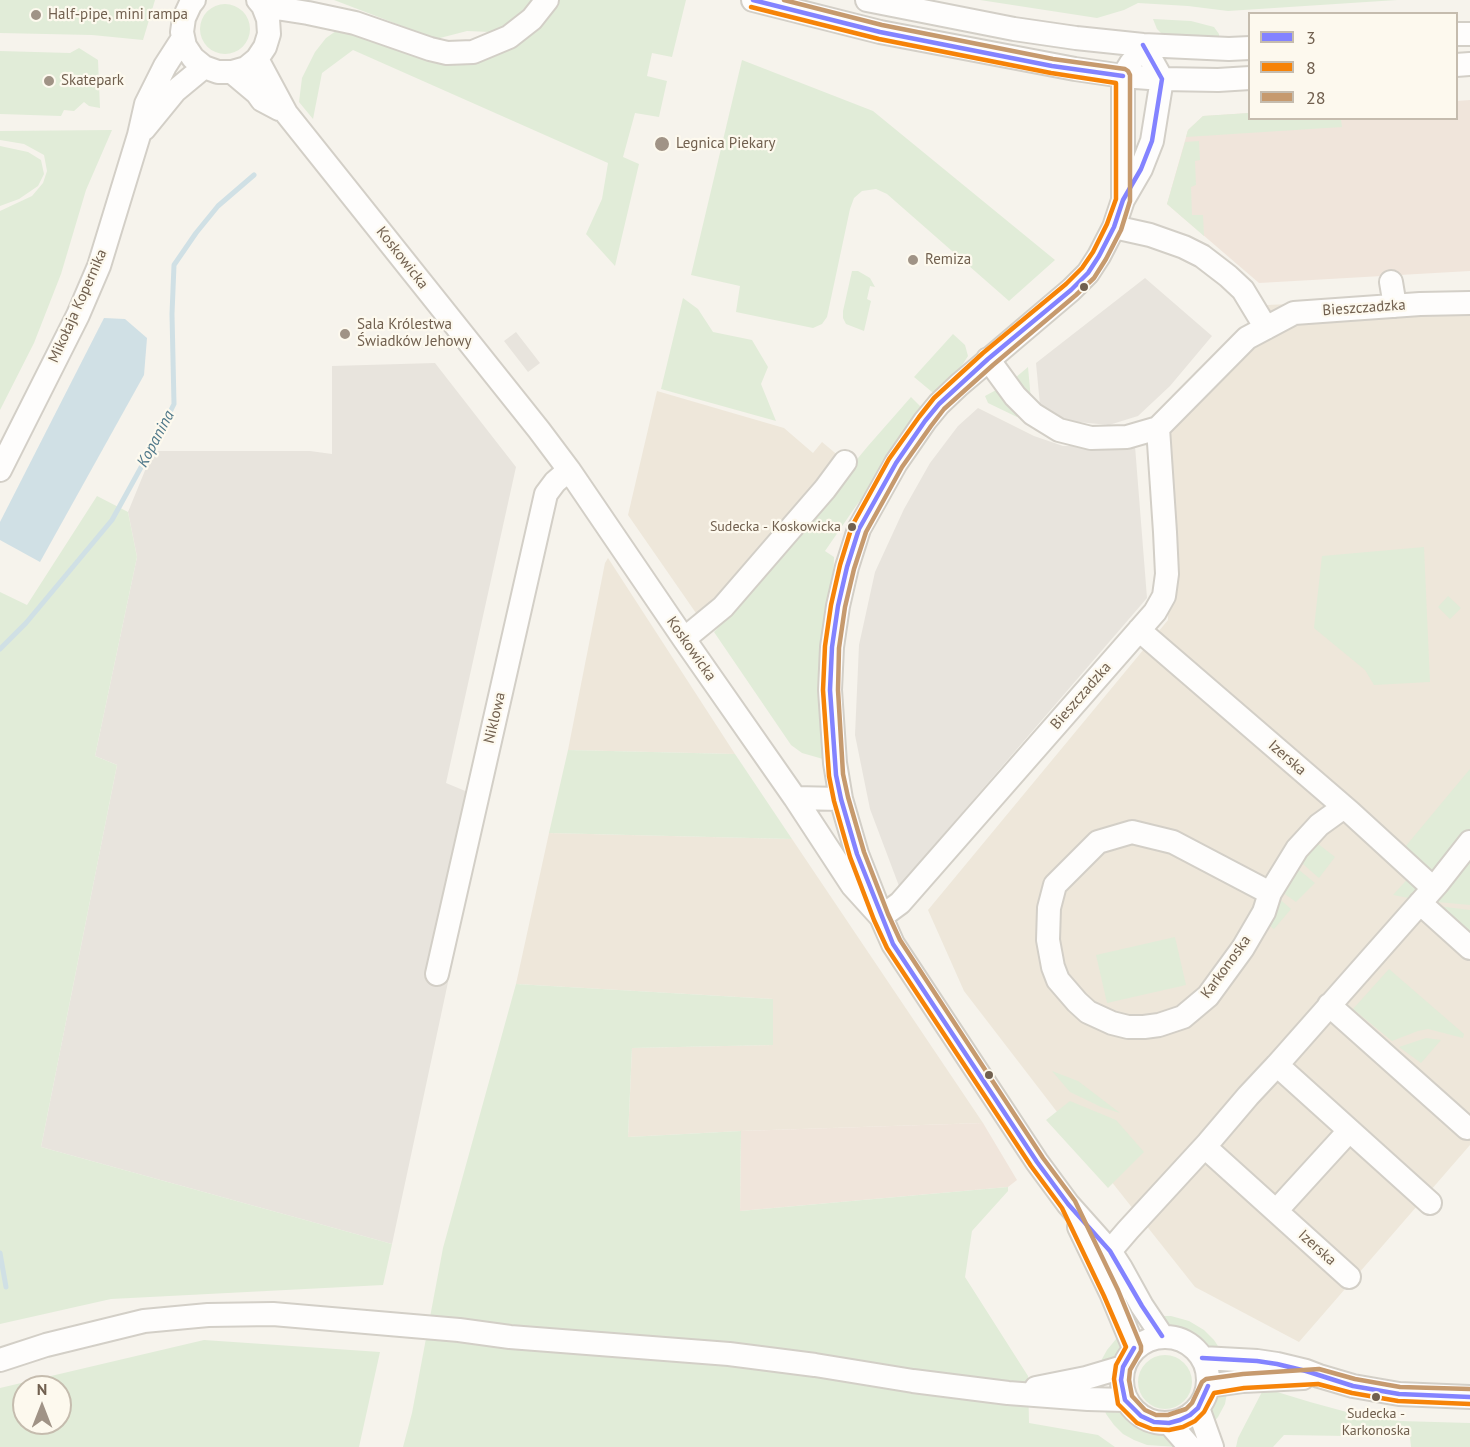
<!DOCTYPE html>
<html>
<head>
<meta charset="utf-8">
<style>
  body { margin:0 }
  #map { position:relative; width:1470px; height:1447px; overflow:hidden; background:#f6f3ec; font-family:"PT Sans",sans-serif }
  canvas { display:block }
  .legend { position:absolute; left:1248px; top:12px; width:210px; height:108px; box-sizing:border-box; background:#fdf9ee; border:2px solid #c5bcae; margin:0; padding:8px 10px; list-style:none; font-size:18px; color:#71604f }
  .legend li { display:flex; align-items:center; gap:12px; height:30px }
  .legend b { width:30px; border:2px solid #c5bcae }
  .north { position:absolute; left:12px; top:1375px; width:60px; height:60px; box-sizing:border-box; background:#fdf9ee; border:2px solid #c5bcae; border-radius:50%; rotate:0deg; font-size:16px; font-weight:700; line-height:24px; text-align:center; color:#71604f }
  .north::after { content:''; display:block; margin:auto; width:21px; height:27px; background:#a09386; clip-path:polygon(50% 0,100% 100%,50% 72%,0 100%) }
</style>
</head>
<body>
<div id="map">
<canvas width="1470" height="1447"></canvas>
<ul class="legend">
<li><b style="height:8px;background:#8383ff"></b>3</li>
<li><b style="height:8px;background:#f68308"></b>8</li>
<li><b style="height:8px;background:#c69a6e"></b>28</li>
</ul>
<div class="north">N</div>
</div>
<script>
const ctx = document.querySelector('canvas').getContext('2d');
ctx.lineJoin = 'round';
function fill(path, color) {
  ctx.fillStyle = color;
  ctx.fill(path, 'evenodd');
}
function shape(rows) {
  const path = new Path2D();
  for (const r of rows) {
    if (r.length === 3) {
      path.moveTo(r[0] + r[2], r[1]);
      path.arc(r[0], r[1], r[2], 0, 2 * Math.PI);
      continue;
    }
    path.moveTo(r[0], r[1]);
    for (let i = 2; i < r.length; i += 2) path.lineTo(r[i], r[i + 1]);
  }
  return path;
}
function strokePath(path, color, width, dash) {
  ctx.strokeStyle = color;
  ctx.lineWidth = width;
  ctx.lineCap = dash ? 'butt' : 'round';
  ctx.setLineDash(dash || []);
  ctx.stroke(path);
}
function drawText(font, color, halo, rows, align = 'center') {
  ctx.font = font + ' "PT Sans",sans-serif';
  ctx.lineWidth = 4.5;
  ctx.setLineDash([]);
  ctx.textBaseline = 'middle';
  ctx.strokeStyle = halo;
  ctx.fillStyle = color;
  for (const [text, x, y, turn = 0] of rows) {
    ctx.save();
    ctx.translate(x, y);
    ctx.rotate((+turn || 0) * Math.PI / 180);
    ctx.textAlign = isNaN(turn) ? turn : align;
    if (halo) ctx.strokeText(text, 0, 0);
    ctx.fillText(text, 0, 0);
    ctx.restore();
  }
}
const residential = shape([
  [1470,296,1470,1145,1299,1342,1195,1287,1084,1147,964,991,928,910,1168,620,1165,431,1267,305],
  [657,391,784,428,813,453,822,442,840,457,733,588,698,616,628,515],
  [608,558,735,754,568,750,605,563],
  [549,833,792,839,983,1123,741,1131,628,1137,632,1048,772,1045,773,999,516,984]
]);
const commercial = shape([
  [1470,100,1470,271,1259,283,1167,204,1188,130,1203,116,1249,113,1250,118,1456,118,1457,101],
  [983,1123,1017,1180,1008,1187,740,1211,741,1131]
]);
const industrial = shape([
  [1145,278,1212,336,1170,386,1138,416,1109,425,1067,421,1040,405,1036,363],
  [516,332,540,363,528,372,504,341],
  [435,363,516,467,446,783,487,800,392,1244,41,1147,117,765,95,756,137,557,128,512,153,451,310,451,332,454,332,366],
  [978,408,1034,436,1063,446,1135,446,1147,598,899,886,870,809,855,735,859,645,875,572,904,509,930,463,958,426]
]);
const green = shape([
  [0,0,155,0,143,40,92,35,0,33],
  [334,0,535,0,522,13,504,26,490,32,467,31,436,39],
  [558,0,686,0,672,57,652,53,647,76,667,81,659,117,635,113,623,157,639,164,615,266,586,234,602,199,608,163,353,50,322,73,313,119,299,102,302,78,315,52,326,38,343,26,468,60,502,52,544,20],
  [980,0,1397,0,1228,11,1188,6,1138,3,1124,10,1097,18],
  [225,29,25],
  [1153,19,1191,21,1214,27,1219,34,1219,39,1164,36,1157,29],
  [79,48,98,60,100,108,89,106,84,102,74,111,64,110,61,116,0,114,0,51,70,53],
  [742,60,873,111,1055,260,1009,301,887,194,876,189,862,191,854,198,850,209,827,317,822,324,813,328,736,312,740,286,691,275],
  [1249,113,1250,118,1341,119,1342,127,1186,137,1188,130,1203,116],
  [112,130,86,190,61,274,34,343,0,410,0,211,32,196,43,183,47,171,44,155,24,144,0,140,0,131],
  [1199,141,1200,160,1195,161,1196,185,1191,187,1192,215,1203,215,1204,236,1167,204,1185,142],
  [0,146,28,152,41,160,44,174,38,186,19,199,0,206],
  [852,271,858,271,870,278,875,287,870,286,867,299,871,301,864,331,846,324,843,318,843,311],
  [683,298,698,309,713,332,752,340,768,367,761,384,776,421,661,389],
  [953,334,965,345,968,356,961,367,938,393,932,392,914,377],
  [1028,367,1031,400,1015,378],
  [998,389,1018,414,1017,417,988,403,985,396],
  [911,397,923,409,887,466,856,506,825,551,834,557,833,587,821,681,823,759,802,753,791,745,714,632,766,576,815,510,868,446],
  [97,496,128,512,137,557,95,756,117,765,41,1147,392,1244,383,1285,111,1299,0,1324,0,592,27,605],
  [1424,547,1430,682,1374,685,1365,670,1314,628,1322,556],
  [1448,596,1461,608,1450,619,1438,607],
  [568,750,735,754,792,839,549,833],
  [1470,769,1470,840,1433,884,1400,853],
  [1313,840,1335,857,1319,878,1296,858],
  [1470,850,1470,905,1426,901],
  [1293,865,1315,883,1296,902,1279,890],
  [1413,873,1429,887,1419,900,1393,895],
  [1276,896,1291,909,1274,929,1262,920],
  [1429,905,1470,910,1470,933,1452,917],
  [1175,937,1186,985,1107,1003,1096,955],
  [1389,969,1464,1034,1463,1038,1428,1029,1418,1031,1392,1041,1353,1009],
  [516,984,773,999,773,1045,632,1048,628,1137,741,1131,740,1211,1008,1187,1008,1191,972,1231,965,1277,1028,1376,1029,1423,1098,1435,1115,1447,403,1447,412,1413,443,1248],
  [1426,1038,1441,1040,1421,1063,1399,1047],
  [1052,1071,1078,1081,1120,1113,1101,1107,1070,1092],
  [1070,1101,1116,1120,1144,1152,1108,1188,1046,1120],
  [1157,1316,1171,1316,1189,1321,1204,1330,1214,1340,1224,1355,1210,1353,1192,1337,1167,1329],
  [1121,1333,1122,1348,1119,1355,1114,1360,1101,1365,1102,1359,1107,1350],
  [204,1340,380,1352,359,1447,0,1447,0,1388],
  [24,1387,60,1387,60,1423,24,1423],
  [1165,1382,27],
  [1264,1388,1310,1402,1354,1414,1400,1421,1470,1423,1470,1447,1411,1447,1410,1437,1284,1435,1273,1447,1236,1447,1238,1438],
  [1227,1393,1225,1404,1218,1417,1212,1424,1209,1410,1211,1404,1217,1398],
  [1103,1404,1114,1404,1124,1412,1133,1422,1143,1427,1165,1433,1177,1447,1147,1445,1134,1440,1123,1434,1114,1425,1106,1414]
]);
const water = shape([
  [104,318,125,319,147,338,144,375,40,562,0,540,0,522]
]);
const stream = shape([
  [0,649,26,623,112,520,155,442,174,404,172,314,174,265,196,233,218,206,254,175],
  [0,1253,6,1287]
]);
const minor = shape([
  [194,0,190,5,184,18,182,32,185,46,193,58,204,67,218,72,232,72,246,68,257,59,265,47,269,34,268,19,263,6,258,0],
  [753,0,880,32,1075,69,1123,76,1162,79,1218,80,1250,78],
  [867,0,1014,29,1076,38,1143,45,1229,49,1250,48],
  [263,6,308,13,355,23,430,49,447,53,473,52,509,37,532,19,547,0],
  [1456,34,1470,34],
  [257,59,286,113,539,430,569,470,684,639,795,798,852,885,881,917,893,944,1037,1162,1068,1204,1110,1251,1121,1268,1142,1306,1162,1336],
  [1456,65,1470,64],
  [232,72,257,93,262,100,279,109],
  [144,129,175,91,204,67],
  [1123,199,1123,76,1131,63],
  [1114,227,1150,235,1184,247,1202,256,1228,276,1243,290,1266,328],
  [1391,282,1395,306],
  [988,359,1015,396,1033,414,1059,430,1091,438,1127,437,1158,428,1247,338,1294,313,1420,304,1470,303],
  [0,470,78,315,99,266,139,135,146,104,165,66,183,38],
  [1139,630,1350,812,1433,888],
  [684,639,723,607,825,489,845,462],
  [795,798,841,799],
  [1270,893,1173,842,1132,832,1098,842,1055,885,1049,908,1048,940,1053,967,1058,980,1077,1002,1088,1012,1112,1023,1128,1027,1144,1027,1159,1025,1183,1017,1208,996,1243,948,1264,912,1270,893,1297,849,1319,825,1344,807],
  [1420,903,1470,948],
  [877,905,857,854,841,799,835,763,830,690,832,647,838,606,847,567,859,529,896,463,925,421,939,404,959,385,1071,290,1088,273,1099,256,1114,227,1123,200,1141,169,1152,141,1162,79,1143,45],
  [881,917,900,903,1155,612,1164,596,1167,574,1165,532,1158,428],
  [437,974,546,494,555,482,569,470],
  [1329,1005,1467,1128],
  [1277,1065,1430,1203],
  [1205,1147,1349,1277],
  [1276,1211,1349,1131],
  [1079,1227,1111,1293,1134,1348],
  [1110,1251,1128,1230,1208,1143,1248,1096,1277,1065,1437,884,1470,842],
  [1165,1380,43],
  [1202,1358,1257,1361,1277,1364,1306,1371,1319,1376,1353,1386,1399,1394,1470,1397],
  [0,1360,46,1345,144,1321,208,1315,273,1314,459,1330,510,1337,729,1354,815,1365,913,1381,1008,1393,1088,1399,1125,1400],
  [1208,1386,1243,1381,1303,1378],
  [1036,1388,1086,1378,1123,1367],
  [1198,1408,1212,1447],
  [1169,1423,1190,1447]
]);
const bus1 = shape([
  [753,0,880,32,1052,66,1123,76],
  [1143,45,1162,79,1152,141,1141,169,1123,200,1114,227,1099,256,1088,273,1071,290,988,359,939,404,925,421,896,463,859,529,847,567,838,606,832,647,830,690,836,775,841,799,857,854,893,944,1037,1162,1068,1204,1110,1251,1142,1306,1162,1336],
  [1134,1348,1123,1367,1121,1380,1125,1400,1141,1416,1154,1422,1169,1423,1180,1420,1190,1415,1198,1408,1208,1386],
  [1202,1358,1257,1361,1277,1364,1306,1371,1353,1386,1399,1394,1470,1397]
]);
const bus2 = shape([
  [751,7,879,39,1051,73,1116,83,1116,199,1107,224,1093,252,1082,268,1066,284,983,353,934,398,919,417,889,459,852,526,840,565,831,605,825,646,823,690,829,776,834,801,850,857,874,920,887,948,1031,1166,1062,1208,1104,1296,1126,1347,1116,1365,1114,1379,1118,1404,1137,1423,1152,1429,1169,1430,1183,1427,1195,1421,1204,1412,1214,1393,1244,1388,1318,1384,1352,1393,1398,1401,1470,1404]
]);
const bus3 = shape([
  [784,0,882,25,1053,59,1125,69,1128,71,1130,75,1130,201,1121,230,1106,259,1094,278,1076,295,993,365,944,409,931,426,902,467,866,532,854,569,845,607,839,648,838,690,843,774,848,797,864,852,888,914,900,940,1043,1158,1075,1201,1118,1290,1141,1346,1141,1351,1130,1370,1129,1380,1132,1396,1145,1410,1156,1415,1168,1415,1186,1409,1192,1403,1202,1382,1206,1379,1243,1374,1319,1369,1355,1379,1400,1387,1470,1389]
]);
const markers = [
  [36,15,6,"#a09386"],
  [49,81,6,"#a09386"],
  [662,144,8,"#a09386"],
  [913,260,6,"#a09386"],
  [1084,287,5,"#71604f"],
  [345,334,6,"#a09386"],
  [852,527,5,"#71604f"],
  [989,1075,5,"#71604f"],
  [1376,1397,5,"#71604f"]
];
const busNames = [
  ["Sudecka - Koskowicka",841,527],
  ["Sudecka -",1376,1414,"center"],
  ["Karkonoska",1376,1431,"center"]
];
const poiNames = [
  ["Half-pipe, mini rampa",48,15],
  ["Skatepark",61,81],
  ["Legnica Piekary",676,144],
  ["Remiza",925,260],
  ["Sala Królestwa",357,325],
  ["Świadków Jehowy",357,342]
];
const streetNames = [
  ["Koskowicka",402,258,52],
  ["Mikołaja Kopernika",78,306,-66],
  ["Bieszczadzka",1364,308,-4],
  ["Koskowicka",691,649,55],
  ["Bieszczadzka",1081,696,-49],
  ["Niklowa",495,718,-77],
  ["Izerska",1287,758,41],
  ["Karkonoska",1226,967,-54],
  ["Izerska",1317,1248,42]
];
const waterNames = [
  ["Kopanina",156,439,-62]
];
fill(residential, '#eee7da');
fill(commercial, '#f0e5db');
fill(industrial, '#e8e4dd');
fill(green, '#e1ecd8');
fill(water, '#d0e0e5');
strokePath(stream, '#d0e0e5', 5);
strokePath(minor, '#d3cfc7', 26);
strokePath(minor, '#fefdfc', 22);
strokePath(bus1, '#8383ff', 4.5);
strokePath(bus2, '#f68308', 4.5);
strokePath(bus3, '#c69a6e', 4.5);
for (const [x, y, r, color] of markers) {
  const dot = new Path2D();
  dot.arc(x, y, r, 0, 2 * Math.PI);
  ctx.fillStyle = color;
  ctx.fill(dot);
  strokePath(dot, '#fdf9ee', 2);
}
drawText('14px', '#71604f', '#fdf9ee', busNames, 'right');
drawText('15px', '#71604f', '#fdf9ee', poiNames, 'left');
drawText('15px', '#71604f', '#fdf9ee', streetNames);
drawText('italic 16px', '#4e7789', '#fdf9ee', waterNames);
</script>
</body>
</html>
